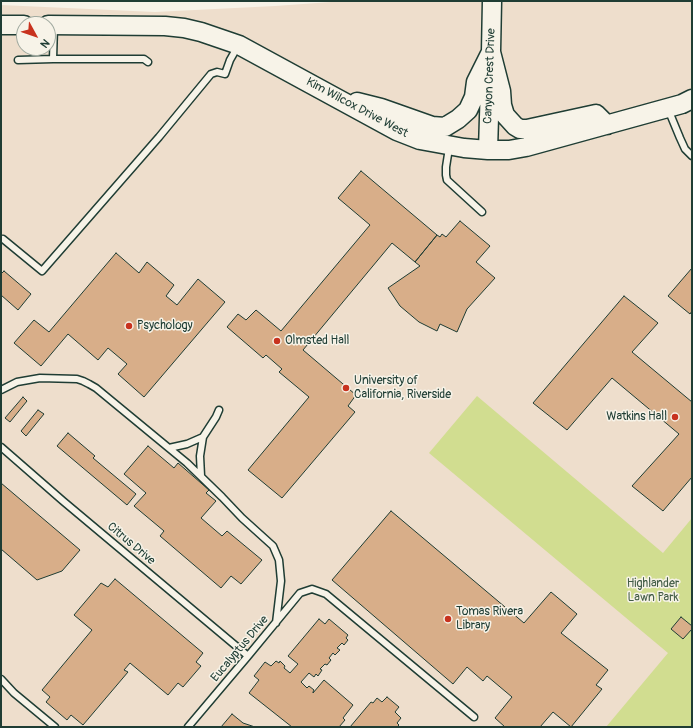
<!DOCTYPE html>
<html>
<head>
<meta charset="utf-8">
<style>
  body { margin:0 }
  #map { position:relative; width:693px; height:728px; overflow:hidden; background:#f7f3e8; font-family:Pangolin,sans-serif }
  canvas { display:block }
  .frame { position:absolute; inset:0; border:2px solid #1f3d34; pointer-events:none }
  .north { position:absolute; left:16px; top:16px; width:40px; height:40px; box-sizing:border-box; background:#f7f3e8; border:1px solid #a1aaa0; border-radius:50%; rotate:130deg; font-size:11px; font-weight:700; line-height:16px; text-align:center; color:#1f3d34 }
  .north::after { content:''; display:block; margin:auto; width:14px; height:18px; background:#c8321e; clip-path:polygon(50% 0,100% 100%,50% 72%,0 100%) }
</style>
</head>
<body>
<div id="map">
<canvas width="693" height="728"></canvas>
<div class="frame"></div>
<div class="north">N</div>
</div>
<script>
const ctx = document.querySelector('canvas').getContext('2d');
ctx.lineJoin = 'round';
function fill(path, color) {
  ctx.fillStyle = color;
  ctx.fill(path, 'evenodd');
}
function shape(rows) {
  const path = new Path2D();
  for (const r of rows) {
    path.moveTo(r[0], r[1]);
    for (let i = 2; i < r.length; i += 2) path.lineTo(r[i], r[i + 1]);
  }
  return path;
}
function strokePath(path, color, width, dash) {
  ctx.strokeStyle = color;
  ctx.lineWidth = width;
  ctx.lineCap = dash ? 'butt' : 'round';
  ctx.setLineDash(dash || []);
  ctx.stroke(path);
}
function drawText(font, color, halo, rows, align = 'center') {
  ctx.font = font + ' Pangolin,sans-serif';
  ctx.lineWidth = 3;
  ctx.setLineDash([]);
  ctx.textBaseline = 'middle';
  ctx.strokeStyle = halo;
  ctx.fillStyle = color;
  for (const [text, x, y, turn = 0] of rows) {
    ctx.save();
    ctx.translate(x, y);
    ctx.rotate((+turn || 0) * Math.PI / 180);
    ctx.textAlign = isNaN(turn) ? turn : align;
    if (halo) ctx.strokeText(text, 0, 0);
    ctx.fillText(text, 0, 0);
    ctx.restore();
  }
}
const built = shape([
  [345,1,692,1,692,727,1,727,1,5,155,12,275,6],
  [24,24,48,24,48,48,24,48]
]);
const green = shape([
  [477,396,663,553,692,518,692,727,606,727,668,653,429,453]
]);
const building = shape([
  [361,171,437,235,415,262,392,243,303,350,356,395,348,406,355,412,282,498,248,470,309,397,279,372,282,369,266,355,263,358,227,327,238,314,246,320,256,310,281,331,370,225,338,198,361,171],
  [460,221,490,246,476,262,495,278,467,309,457,332,440,324,437,331,419,322,400,306,388,288,420,266,415,262,437,235,440,237,442,234,446,237,460,221],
  [116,253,139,273,147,262,174,285,166,296,177,305,198,279,225,302,144,397,118,374,127,364,108,348,98,360,68,334,41,366,14,343,34,320,49,332,116,253],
  [692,268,692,311,690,314,668,296,692,268],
  [4,271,31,294,18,310,1,295,1,274,4,271],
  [624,296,658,323,632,352,692,402,692,477,663,511,632,486,679,434,612,378,567,430,533,403,624,296],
  [23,397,27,401,10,422,5,418,23,397],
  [38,410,44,414,26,436,21,431,38,410],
  [68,433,95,456,93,458,136,494,127,505,57,446,68,433],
  [148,446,174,468,178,463,209,490,206,493,216,501,201,518,222,536,227,531,262,560,241,584,231,576,221,588,160,536,164,531,134,506,146,493,124,474,148,446],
  [1,483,80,550,62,571,37,580,1,549,1,483],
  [391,511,524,623,551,592,577,614,561,633,608,670,596,685,602,689,571,727,553,712,540,727,505,727,495,718,512,697,487,676,483,681,467,667,453,684,332,580,391,511],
  [115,579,203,653,196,662,201,666,183,687,178,683,168,695,130,663,124,670,128,672,83,725,71,715,67,720,46,702,50,697,42,690,92,630,74,615,101,583,108,587,115,579],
  [681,617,692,626,692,629,683,639,671,629,681,617],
  [319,619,325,624,329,619,348,635,346,638,348,640,344,645,342,643,337,648,340,650,335,655,333,653,329,658,331,660,327,665,325,664,320,669,322,670,318,676,316,674,314,677,309,673,301,682,307,688,309,686,314,690,313,692,313,693,324,680,353,705,343,718,345,720,339,727,292,727,249,693,259,680,254,676,265,662,271,666,276,661,279,663,280,661,285,666,284,668,290,673,298,664,288,656,319,619],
  [387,697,399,707,395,712,401,718,397,723,399,725,397,727,350,727,371,702,373,703,377,698,382,702,387,697],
  [232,714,243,723,255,727,221,727,232,714]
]);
const lane = shape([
  [53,59,54,26],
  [18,60,53,59,144,59,148,62],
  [668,109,680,138,685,149,692,156],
  [449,148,446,167,446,175,447,180,482,212],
  [3,239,42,271,159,137,211,74,217,72,225,74,230,60,238,46],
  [1,390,17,382,40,378,77,379,83,381,89,384,96,388,187,463,222,497,242,518,273,546,279,560,281,581,276,623],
  [203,437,216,417,219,410],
  [1,447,63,501,248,656],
  [169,448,187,444,203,437,200,456,201,476],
  [1,679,14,693,55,727],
  [188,727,248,656,300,593,312,589,326,594,474,717]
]);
const secondary = shape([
  [1,25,24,25],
  [48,25,165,26,184,28,201,32,239,45,397,131,420,140,464,148,488,150,509,150,526,147,682,104,692,99],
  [491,52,501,91,502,105,505,115,515,126,520,129,527,129,596,114,607,125],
  [357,102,381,108,432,126,445,127,458,119,468,110,474,97,476,82,491,52],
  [488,150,491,52,492,1]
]);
const markers = [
  [129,326,4,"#c8321e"],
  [277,341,4,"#c8321e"],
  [346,388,4,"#c8321e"],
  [675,417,4,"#c8321e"],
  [448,619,4,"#c8321e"]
];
const streetNames = [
  ["Canyon Crest Drive",490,76,-88],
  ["Kim Wilcox Drive West",357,108,28],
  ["Citrus Drive",131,544,40],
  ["Eucalyptus Drive",240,649,-50]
];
const poiNames = [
  ["Psychology",137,326],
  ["Olmsted Hall",285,341],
  ["University of",354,381],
  ["California, Riverside",354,395],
  ["Watkins Hall",667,417,"right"],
  ["Tomas Rivera",456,612],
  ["Library",456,626]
];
const parkNames = [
  ["Highlander",653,584],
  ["Lawn Park",653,598]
];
fill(built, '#eedecc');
fill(green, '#d1dd90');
fill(building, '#d8ae89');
strokePath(building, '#1f3d34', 1);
strokePath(lane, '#1f3d34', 9);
strokePath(secondary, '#1f3d34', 21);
strokePath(lane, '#f7f3e8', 6);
strokePath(secondary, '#f7f3e8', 18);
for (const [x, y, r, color] of markers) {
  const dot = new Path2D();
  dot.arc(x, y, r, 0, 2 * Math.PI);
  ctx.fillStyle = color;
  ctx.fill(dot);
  strokePath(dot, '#f7f3e8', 1.5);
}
drawText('12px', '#1f3d34', '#f7f3e8', streetNames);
drawText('12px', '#1f3d34', '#f7f3e8', poiNames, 'left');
drawText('12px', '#435d46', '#f7f3e8', parkNames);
</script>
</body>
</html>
